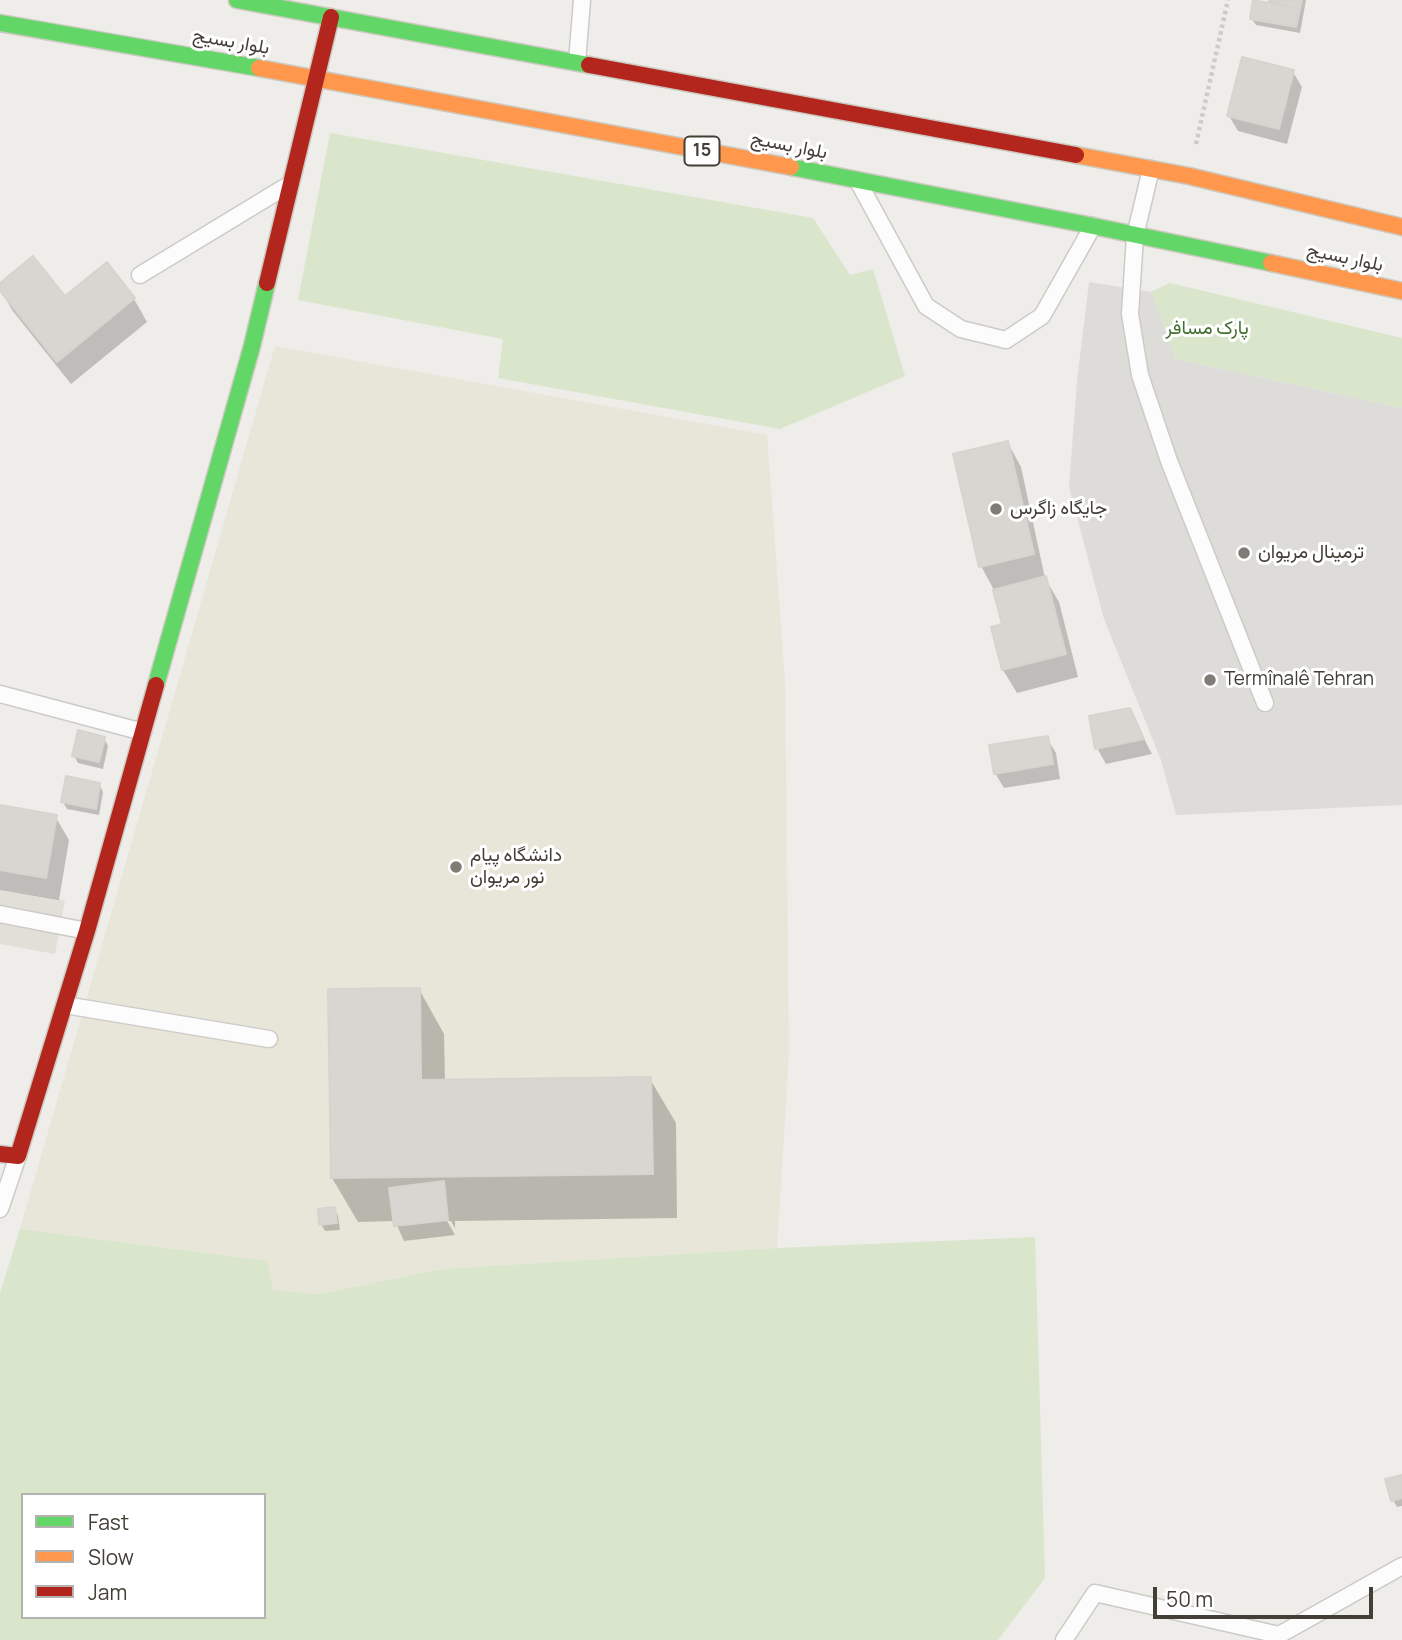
<!DOCTYPE html>
<html>
<head>
<meta charset="utf-8">
<style>
  body { margin:0 }
  #map { position:relative; width:1402px; height:1640px; overflow:hidden; background:#eeede9; font-family:Manrope,sans-serif }
  canvas { display:block }
  .legend { position:absolute; left:21px; top:1493px; width:245px; height:126px; box-sizing:border-box; background:#fff; border:2px solid #b4b2af; margin:0; padding:9px 12px; list-style:none; font-size:21px; color:#433f36 }
  .legend li { display:flex; align-items:center; gap:14px; height:35px }
  .legend b { width:35px; border:2px solid #b4b2af }
  .scale { position:absolute; left:1153px; top:1587px; width:220px; height:32px; box-sizing:border-box; border:4px solid #433f36; border-top:0; padding-left:9px; font-size:21px; line-height:24px; white-space:nowrap; color:#433f36; -webkit-text-stroke:5px #fff; paint-order:stroke }
</style>
</head>
<body>
<div id="map">
<canvas width="1402" height="1640"></canvas>
<ul class="legend">
<li><b style="height:9px;background:#63d668"></b>Fast</li>
<li><b style="height:9px;background:#ff974d"></b>Slow</li>
<li><b style="height:9px;background:#b3261e"></b>Jam</li>
</ul>
<div class="scale">50 m</div>
</div>
<script>
const ctx = document.querySelector('canvas').getContext('2d');
ctx.lineJoin = 'round';
function fill(path, color) {
  ctx.fillStyle = color;
  ctx.fill(path, 'evenodd');
}
function shape(rows) {
  const path = new Path2D();
  for (const r of rows) {
    path.moveTo(r[0], r[1]);
    for (let i = 2; i < r.length; i += 2) path.lineTo(r[i], r[i + 1]);
  }
  return path;
}
function strokePath(path, color, width, dash) {
  ctx.strokeStyle = color;
  ctx.lineWidth = width;
  ctx.lineCap = dash ? 'butt' : 'round';
  ctx.setLineDash(dash || []);
  ctx.stroke(path);
}
function drawText(font, color, halo, rows, align = 'center') {
  ctx.font = font + ' Manrope,Vazirmatn,sans-serif';
  ctx.lineWidth = 6;
  ctx.setLineDash([]);
  ctx.textBaseline = 'middle';
  ctx.strokeStyle = halo;
  ctx.fillStyle = color;
  for (const [text, x, y, turn = 0] of rows) {
    ctx.save();
    ctx.translate(x, y);
    ctx.rotate((+turn || 0) * Math.PI / 180);
    ctx.textAlign = isNaN(turn) ? turn : align;
    if (halo) ctx.strokeText(text, 0, 0);
    ctx.fillText(text, 0, 0);
    ctx.restore();
  }
}
const residential = shape([
  [0,890,65,900,55,954,0,944]
]);
const education = shape([
  [275,346,767,435,785,681,789,1053,777,1248,441,1269,319,1294,272,1290,266,1261,20,1229]
]);
const green = shape([
  [330,133,813,218,850,275,873,269,905,376,780,429,498,378,503,339,298,300],
  [1170,283,1402,338,1402,408,1176,359,1151,292],
  [20,1229,267,1261,273,1290,319,1294,441,1269,777,1248,1035,1237,1045,1578,998,1640,0,1640,0,1293],
  [23,1495,264,1495,264,1617,23,1617]
]);
const parking = shape([
  [1089,282,1151,292,1176,359,1402,408,1402,805,1176,815,1161,760,1104,619,1069,487,1077,381]
]);
const shadow = shape([
  [1269,0,1306,0,1300,33,1256,25,1251,18,1269,4],
  [1293,72,1302,87,1287,144,1238,131,1229,116],
  [0,285,65,298,134,299,147,322,71,384,12,310,0,289],
  [1008,443,1021,467,1045,578,1059,602,1078,677,1017,693,1003,670,1004,625,994,590,981,566],
  [1129,710,1152,754,1106,764,1097,748],
  [104,738,108,746,103,769,78,763,74,756],
  [1047,738,1056,753,1060,779,1004,788,995,773],
  [99,784,103,792,99,815,67,809,63,802],
  [0,807,55,816,69,840,59,900,0,890],
  [419,989,444,1034,445,1081,650,1079,676,1123,677,1218,455,1221,455,1228,451,1221,447,1221,455,1235,404,1241,395,1221,358,1222,332,1178],
  [334,1208,338,1216,340,1230,325,1231,321,1224],
  [1402,1476,1402,1506,1397,1507,1393,1500]
]);
const building = shape([
  [1253,0,1300,9,1296,27,1250,19,1253,0],
  [1268,0,1302,0,1300,9,1268,0],
  [1242,57,1294,70,1279,129,1227,116,1242,57],
  [33,256,65,296,107,262,135,298,57,362,0,291,0,283,33,256],
  [1008,441,1034,554,979,567,953,454,1008,441],
  [1046,576,1066,654,1002,670,991,627,1002,624,993,590,1046,576],
  [1130,708,1144,739,1095,749,1089,716,1130,708],
  [78,730,105,737,99,762,72,756,78,730],
  [1048,736,1053,764,994,774,989,745,1048,736],
  [66,776,100,783,96,809,61,802,66,776],
  [0,805,57,815,46,878,0,870,0,805],
  [420,988,421,1080,651,1077,653,1174,331,1178,328,989,420,988],
  [444,1181,448,1220,394,1226,389,1188,444,1181],
  [335,1207,337,1223,319,1225,318,1209,335,1207],
  [1402,1475,1402,1498,1391,1501,1385,1479,1402,1475]
]);
const path = shape([
  [1196,144,1228,0]
]);
const lane = shape([
  [577,62,582,0],
  [1151,169,1135,236,1130,314,1140,375,1169,461,1265,703],
  [860,185,926,306,961,329,1006,340,1042,316,1093,226],
  [140,275,285,187],
  [0,694,143,732],
  [0,914,87,931],
  [65,1005,269,1039],
  [0,1209,18,1156],
  [1064,1640,1095,1593,1279,1635,1402,1566]
]);
const fast = shape([
  [237,0,589,65],
  [0,23,259,68],
  [791,167,1093,226,1271,263],
  [156,685,252,346,267,283]
]);
const slow = shape([
  [259,68,791,167],
  [1076,155,1189,176,1402,227],
  [1271,263,1402,291]
]);
const jam = shape([
  [589,65,1076,155],
  [267,283,331,17],
  [0,1154,18,1156,87,931,156,685]
]);
const markers = [
  [996,509,7,"#7f7c75"],
  [1244,553,7,"#7f7c75"],
  [1210,680,7,"#7f7c75"],
  [456,867,7,"#7f7c75"]
];
const shields = [
  [702,151,35]
];
const shieldNames = [
  ["15",702,151]
];
const streetNames = [
  ["بلوار بسیج",231,42,10],
  ["بلوار بسیج",789,146,11],
  ["بلوار بسیج",1345,258,12]
];
const parkNames = [
  ["پارک مسافر",1207,329]
];
const poiNames = [
  ["جایگاه زاگرس",1010,509],
  ["ترمینال مریوان",1258,553],
  ["Termînalê Tehran",1224,680],
  ["دانشگاه پیام",470,856],
  ["نور مریوان",470,878]
];
fill(residential, '#e1dfd7');
fill(education, '#e8e5d9');
fill(green, '#dae6cb');
fill(parking, '#dddcd9');
fill(shadow, '#0003');
fill(building, '#d8d6d1');
strokePath(building, '#d6d4cf', 2);
strokePath(lane, '#cccbc7', 19);
strokePath(fast, '#cccac0', 19);
strokePath(slow, '#cccac0', 19);
strokePath(jam, '#cccac0', 19);
strokePath(path, '#cccbc6', 4.5, [3.5, 3.5]);
strokePath(lane, '#fcfcfc', 16);
strokePath(fast, '#63d668', 16);
strokePath(slow, '#ff974d', 16);
strokePath(jam, '#b3261e', 16);
for (const [x, y, r, color] of markers) {
  const dot = new Path2D();
  dot.arc(x, y, r, 0, 2 * Math.PI);
  ctx.fillStyle = color;
  ctx.fill(dot);
  strokePath(dot, '#fff', 2.5);
}
for (const [x, y, w] of shields) {
  const box = new Path2D();
  box.roundRect(x - w / 2, y - 14.5, w, 29, 5);
  ctx.fillStyle = '#fff';
  ctx.fill(box);
  strokePath(box, '#433f36', 2);
}
drawText('bold 18px', '#433f36', null, shieldNames);
drawText('19px', '#433f36', '#fff', streetNames);
drawText('19px', '#436e30', '#fff', parkNames);
drawText('19px', '#433f36', '#fff', poiNames, 'left');
</script>
</body>
</html>
